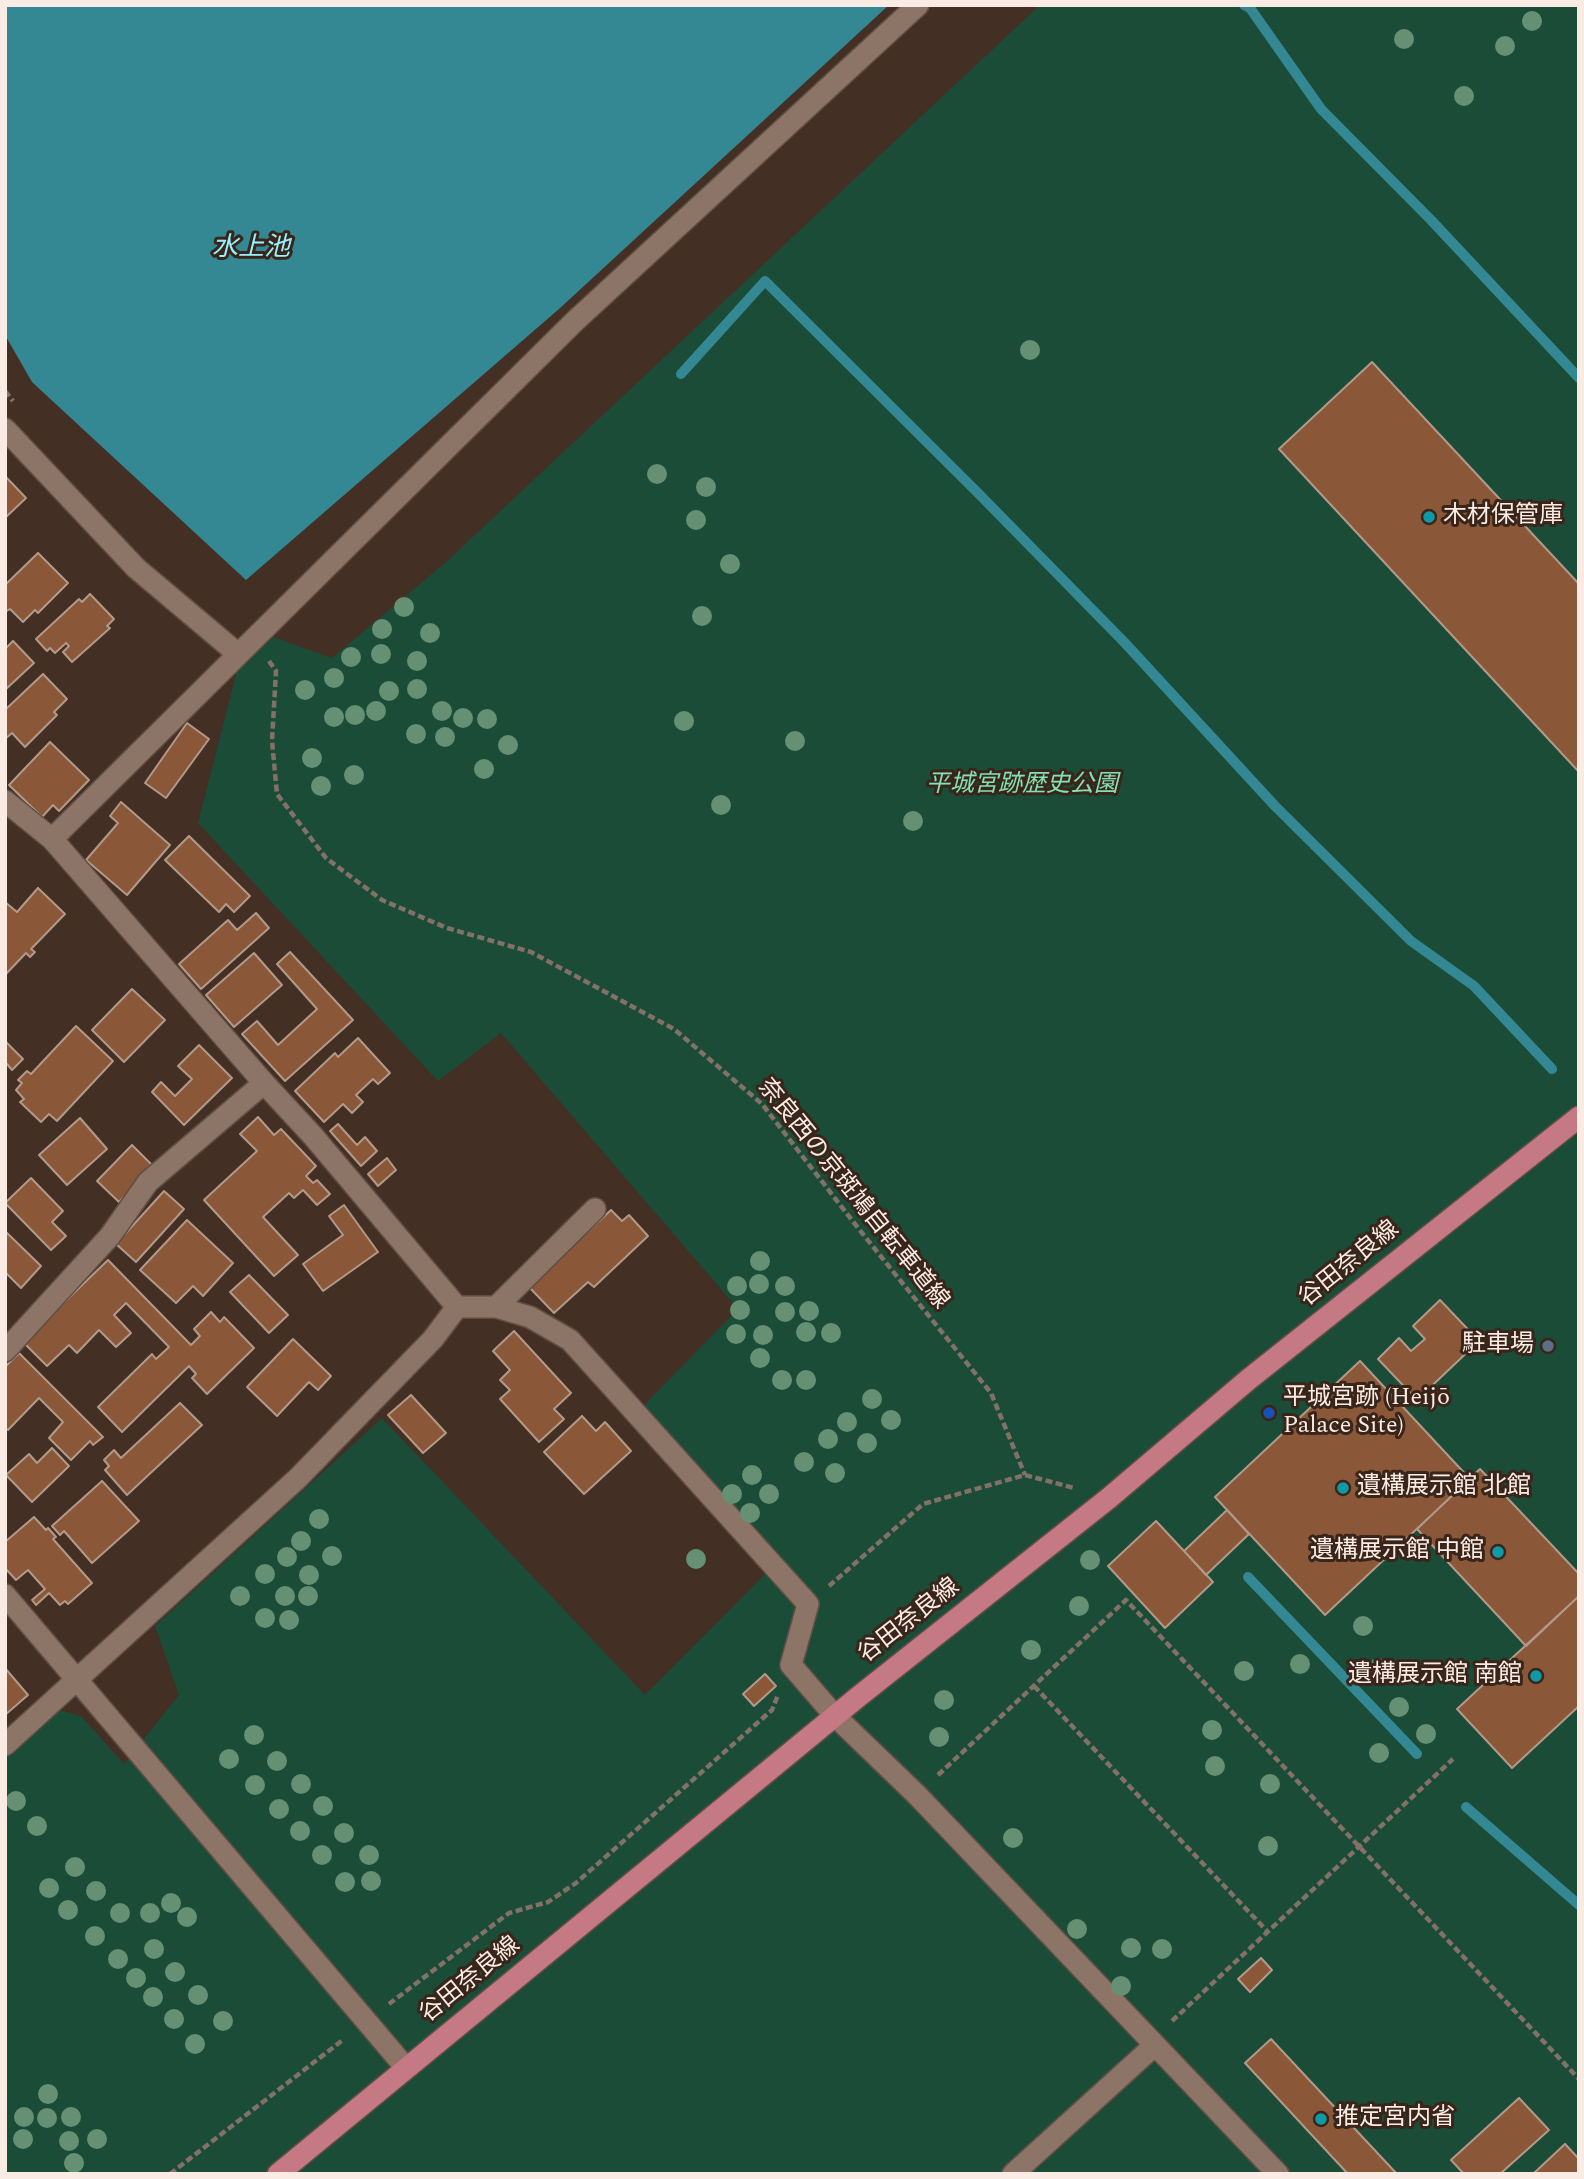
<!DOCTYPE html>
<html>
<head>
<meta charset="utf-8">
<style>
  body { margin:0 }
  #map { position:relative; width:1584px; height:2179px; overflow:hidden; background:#432f23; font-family:Spectral,serif }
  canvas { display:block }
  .frame { position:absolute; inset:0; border:7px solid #faece4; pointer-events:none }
</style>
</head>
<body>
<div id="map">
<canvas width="1584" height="2179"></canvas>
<div class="frame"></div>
</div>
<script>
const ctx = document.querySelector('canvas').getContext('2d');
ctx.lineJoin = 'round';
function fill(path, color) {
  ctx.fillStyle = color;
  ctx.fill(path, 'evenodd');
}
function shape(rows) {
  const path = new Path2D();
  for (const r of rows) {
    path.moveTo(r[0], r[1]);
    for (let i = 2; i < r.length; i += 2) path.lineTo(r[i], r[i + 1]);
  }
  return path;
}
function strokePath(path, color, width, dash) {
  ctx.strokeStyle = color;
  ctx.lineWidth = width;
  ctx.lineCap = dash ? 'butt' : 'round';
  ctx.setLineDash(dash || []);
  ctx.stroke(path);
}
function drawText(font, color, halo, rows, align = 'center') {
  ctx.font = font + ' Spectral,"Noto Sans JP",serif';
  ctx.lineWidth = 6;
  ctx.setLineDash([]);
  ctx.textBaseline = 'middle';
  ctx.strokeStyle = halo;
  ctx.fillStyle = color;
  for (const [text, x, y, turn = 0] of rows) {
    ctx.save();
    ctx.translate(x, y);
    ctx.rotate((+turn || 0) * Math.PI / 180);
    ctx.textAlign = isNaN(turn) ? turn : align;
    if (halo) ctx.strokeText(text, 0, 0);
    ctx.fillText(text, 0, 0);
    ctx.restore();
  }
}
const green = shape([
  [1040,5,1579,5,1579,2174,5,2174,5,1757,58,1710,81,1716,124,1764,179,1695,155,1626,382,1418,645,1695,778,1561,644,1405,738,1309,501,1033,438,1081,198,823,237,671,273,637,332,658,446,562]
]);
const water = shape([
  [5,5,889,5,559,309,246,580,32,382,5,335]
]);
const stream = shape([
  [1244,5,1250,8,1321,109,1431,220,1579,378],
  [681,374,765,281,978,493,1125,643,1275,806,1411,941,1474,986,1552,1069],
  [1248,1577,1417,1754],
  [1466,1807,1579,1905]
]);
const building = shape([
  [1372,362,1579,584,1579,772,1279,449,1372,362],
  [5,476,26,498,5,518,5,476],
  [38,553,68,583,38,613,35,610,23,622,10,609,5,612,5,585,38,553],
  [90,594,114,619,107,626,110,628,72,662,63,652,69,646,66,643,55,653,50,648,47,651,36,639,79,599,82,602,90,594],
  [13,641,34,663,5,690,5,649,13,641],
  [43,674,67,699,54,712,57,715,25,747,12,733,5,739,5,710,43,674],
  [187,723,209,739,166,798,145,783,187,723],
  [50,742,89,780,59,811,53,805,42,817,9,785,50,742],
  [121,802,170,845,127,895,86,860,118,823,110,816,121,802],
  [189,836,250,896,234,912,226,904,219,912,165,860,189,836],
  [38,888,65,914,31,949,35,952,30,957,26,953,5,975,5,902,17,912,38,888],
  [256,913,269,928,201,989,179,964,228,920,237,930,256,913],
  [290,952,353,1020,285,1081,242,1034,257,1021,278,1045,317,1009,277,964,290,952],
  [254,953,282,985,234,1027,206,995,254,953],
  [132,989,165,1020,124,1062,92,1030,132,989],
  [76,1026,113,1061,57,1121,49,1114,41,1122,20,1102,24,1099,16,1090,22,1083,18,1080,27,1071,31,1074,76,1026],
  [358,1038,390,1073,378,1084,373,1079,356,1095,363,1102,352,1113,343,1104,324,1122,295,1091,335,1053,338,1057,358,1038],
  [5,1041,23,1059,12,1070,7,1064,5,1066,5,1041],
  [199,1045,232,1078,184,1125,152,1092,161,1082,175,1096,192,1079,178,1066,199,1045],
  [258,1117,274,1135,281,1129,316,1166,306,1176,313,1183,317,1180,330,1194,317,1205,303,1190,294,1198,289,1193,263,1217,298,1255,274,1276,204,1200,257,1151,240,1134,258,1117],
  [80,1118,107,1149,67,1185,39,1155,80,1118],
  [338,1124,357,1145,365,1137,377,1151,361,1166,330,1131,338,1124],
  [132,1145,154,1167,119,1202,97,1181,132,1145],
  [387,1158,396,1170,378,1186,368,1174,387,1158],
  [31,1178,63,1211,52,1222,66,1236,51,1250,5,1203,31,1178],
  [164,1191,184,1209,136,1262,116,1244,164,1191],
  [344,1205,378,1252,323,1291,303,1264,343,1235,329,1216,344,1205],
  [611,1210,622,1221,629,1215,648,1236,594,1287,588,1282,554,1313,528,1286,611,1210],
  [187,1220,233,1263,203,1296,193,1286,176,1303,140,1270,187,1220],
  [5,1231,41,1266,21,1288,5,1272,5,1231],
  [108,1260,191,1345,200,1336,194,1329,211,1312,220,1322,224,1317,254,1348,207,1394,192,1378,196,1374,189,1366,122,1432,98,1407,152,1354,156,1359,169,1347,126,1303,114,1315,131,1333,116,1347,99,1330,77,1353,69,1345,47,1366,23,1342,108,1260],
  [249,1275,288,1315,269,1333,230,1292,249,1275],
  [1440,1300,1479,1341,1417,1400,1378,1359,1399,1338,1411,1351,1425,1339,1413,1326,1440,1300],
  [514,1331,571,1393,554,1409,564,1419,539,1442,500,1399,510,1390,500,1380,510,1370,493,1351,514,1331],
  [293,1339,331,1376,318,1390,309,1382,277,1416,247,1387,293,1339],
  [19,1353,103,1437,93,1445,90,1441,71,1460,49,1438,63,1422,39,1398,8,1430,5,1428,5,1367,19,1353],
  [1360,1361,1470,1479,1325,1615,1215,1497,1360,1361],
  [411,1395,446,1433,423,1453,388,1415,411,1395],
  [180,1403,202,1425,127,1495,105,1470,109,1466,104,1460,114,1450,121,1458,180,1403],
  [582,1416,596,1431,605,1422,631,1451,584,1494,544,1452,582,1416],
  [52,1448,69,1466,32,1502,6,1475,29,1454,37,1463,52,1448],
  [1480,1469,1579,1574,1579,1596,1526,1646,1417,1529,1480,1469],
  [102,1481,139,1521,92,1563,64,1531,60,1535,52,1526,102,1481],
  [1227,1510,1249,1534,1206,1575,1184,1551,1227,1510],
  [34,1517,46,1530,48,1528,56,1537,53,1539,92,1583,68,1604,65,1601,60,1605,49,1593,36,1605,32,1600,45,1589,28,1570,16,1580,5,1568,5,1542,34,1517],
  [1156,1521,1213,1582,1165,1628,1108,1566,1156,1521],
  [1579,1596,1579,1706,1512,1768,1457,1709,1579,1596],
  [5,1668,28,1695,5,1715,5,1668],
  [765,1674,776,1686,754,1706,743,1694,765,1674],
  [1261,1958,1272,1970,1250,1992,1238,1979,1261,1958],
  [1271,2039,1397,2174,1348,2174,1245,2063,1271,2039],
  [1519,2098,1549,2130,1500,2174,1464,2174,1451,2160,1519,2098],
  [1565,2144,1579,2159,1579,2174,1533,2174,1565,2144]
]);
const path = shape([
  [5,391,13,401],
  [269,661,276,671,272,741,277,794,326,858,382,900,447,928,531,952,674,1029,762,1104,858,1228,991,1393,1025,1475],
  [829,1586,923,1504,1025,1475,1074,1488],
  [1034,1686,1268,1932],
  [938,1775,1126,1600,1579,2079],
  [389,2004,509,1913,548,1902,576,1883,772,1710,778,1695],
  [1172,2021,1453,1759],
  [170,2174,344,2039]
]);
const minor = shape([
  [5,429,136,568,238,654],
  [5,801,52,839,264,1083,313,1136,457,1307,496,1307,530,1317,570,1340,808,1604,791,1665,835,1716,917,1795,1278,2174],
  [52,839,575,321,918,5],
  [496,1307,595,1209],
  [5,1351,110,1236,148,1182,264,1083],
  [5,1595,406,2068],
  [5,1745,298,1478,433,1339,457,1307],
  [1013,2174,1155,2045]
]);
const major = shape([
  [278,2174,858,1697,1109,1498,1249,1379,1579,1117]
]);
const trees = [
  [1532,21],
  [1404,39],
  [1505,46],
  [1464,96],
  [1030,350],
  [657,474],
  [706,487],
  [696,520],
  [730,564],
  [404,607],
  [702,616],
  [382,629],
  [430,633],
  [381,654],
  [351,657],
  [417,661],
  [334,678],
  [417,689],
  [305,690],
  [389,691],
  [376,711],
  [442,711],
  [355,715],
  [334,717],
  [463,718],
  [487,719],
  [684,721],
  [416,734],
  [445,737],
  [795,741],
  [508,745],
  [312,758],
  [484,769],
  [354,775],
  [321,786],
  [721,805],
  [913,821],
  [760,1261],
  [759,1284],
  [737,1286],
  [785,1286],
  [740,1310],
  [809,1311],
  [785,1312],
  [806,1332],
  [831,1333],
  [736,1334],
  [763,1335],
  [760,1358],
  [782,1380],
  [806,1380],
  [872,1399],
  [891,1420],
  [847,1422],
  [828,1439],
  [867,1443],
  [804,1462],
  [835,1473],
  [752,1475],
  [732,1494],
  [769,1494],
  [750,1513],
  [319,1519],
  [301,1541],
  [332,1556],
  [287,1557],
  [696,1559],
  [1090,1560],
  [265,1574],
  [309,1575],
  [240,1596],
  [285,1596],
  [308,1596],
  [1079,1606],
  [265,1618],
  [289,1620],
  [1363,1626],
  [1031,1650],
  [1300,1664],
  [1378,1668],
  [1244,1671],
  [944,1700],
  [1399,1707],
  [1212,1730],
  [1426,1734],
  [254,1735],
  [939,1737],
  [1379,1753],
  [229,1759],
  [277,1761],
  [1215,1766],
  [301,1784],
  [1270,1784],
  [255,1785],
  [16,1801],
  [323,1806],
  [279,1809],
  [37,1826],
  [300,1831],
  [344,1833],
  [1013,1838],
  [1268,1846],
  [322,1855],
  [369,1855],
  [75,1867],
  [371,1881],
  [345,1882],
  [49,1888],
  [96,1891],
  [171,1903],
  [68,1910],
  [120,1913],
  [150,1913],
  [187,1917],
  [1077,1929],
  [95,1936],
  [1131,1948],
  [154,1949],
  [1162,1949],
  [118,1959],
  [175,1972],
  [136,1978],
  [1121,1986],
  [198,1995],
  [153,1997],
  [174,2019],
  [223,2021],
  [195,2044],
  [48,2094],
  [24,2117],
  [71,2117],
  [47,2118],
  [23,2139],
  [97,2139],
  [69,2141],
  [74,2163]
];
const markers = [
  [1429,517,7,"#0f9aa8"],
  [1548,1346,7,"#5c6f8a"],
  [1269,1413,7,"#1a4fb4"],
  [1343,1488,7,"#0f9aa8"],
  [1498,1552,7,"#0f9aa8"],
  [1536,1676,7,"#0f9aa8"],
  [1321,2119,7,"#0f9aa8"]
];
const poiNames = [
  ["木材保管庫",1443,517],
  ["駐車場",1534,1346,"right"],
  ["平城宮跡 (Heijō",1283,1399],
  ["Palace Site)",1283,1427],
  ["遺構展示館 北館",1357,1488],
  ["遺構展示館 中館",1484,1552,"right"],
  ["遺構展示館 南館",1522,1676,"right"],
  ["推定宮内省",1335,2119]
];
const parkNames = [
  ["平城宮跡歴史公園",1022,786]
];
const streetNames = [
  ["奈良西の京斑鳩自転車道線",852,1195,51],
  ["谷田奈良線",1350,1265,-39],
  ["谷田奈良線",910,1622,-38],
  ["谷田奈良線",471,1981,-39]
];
const waterNames = [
  ["水上池",251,250]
];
fill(green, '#1b4c38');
fill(water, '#348893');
strokePath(stream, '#348893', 10);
fill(building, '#8a5838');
strokePath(building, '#b2998a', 2);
strokePath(minor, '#5f4e43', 24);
strokePath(major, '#5f4e43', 24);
strokePath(path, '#837167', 4.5, [7, 3.5]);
strokePath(minor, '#8c7466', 21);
strokePath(major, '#c47985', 21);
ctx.fillStyle = '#659073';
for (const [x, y] of trees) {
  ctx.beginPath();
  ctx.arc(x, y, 10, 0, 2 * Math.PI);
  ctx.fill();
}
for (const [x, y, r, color] of markers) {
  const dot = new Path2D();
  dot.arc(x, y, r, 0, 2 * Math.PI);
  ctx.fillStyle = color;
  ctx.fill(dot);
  strokePath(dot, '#392519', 2.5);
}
drawText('24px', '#faece4', '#392519', poiNames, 'left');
drawText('italic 24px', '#81e0b5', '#392519', parkNames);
drawText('24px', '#faece4', '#392519', streetNames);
drawText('italic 26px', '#96f1fe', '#392519', waterNames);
</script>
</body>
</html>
